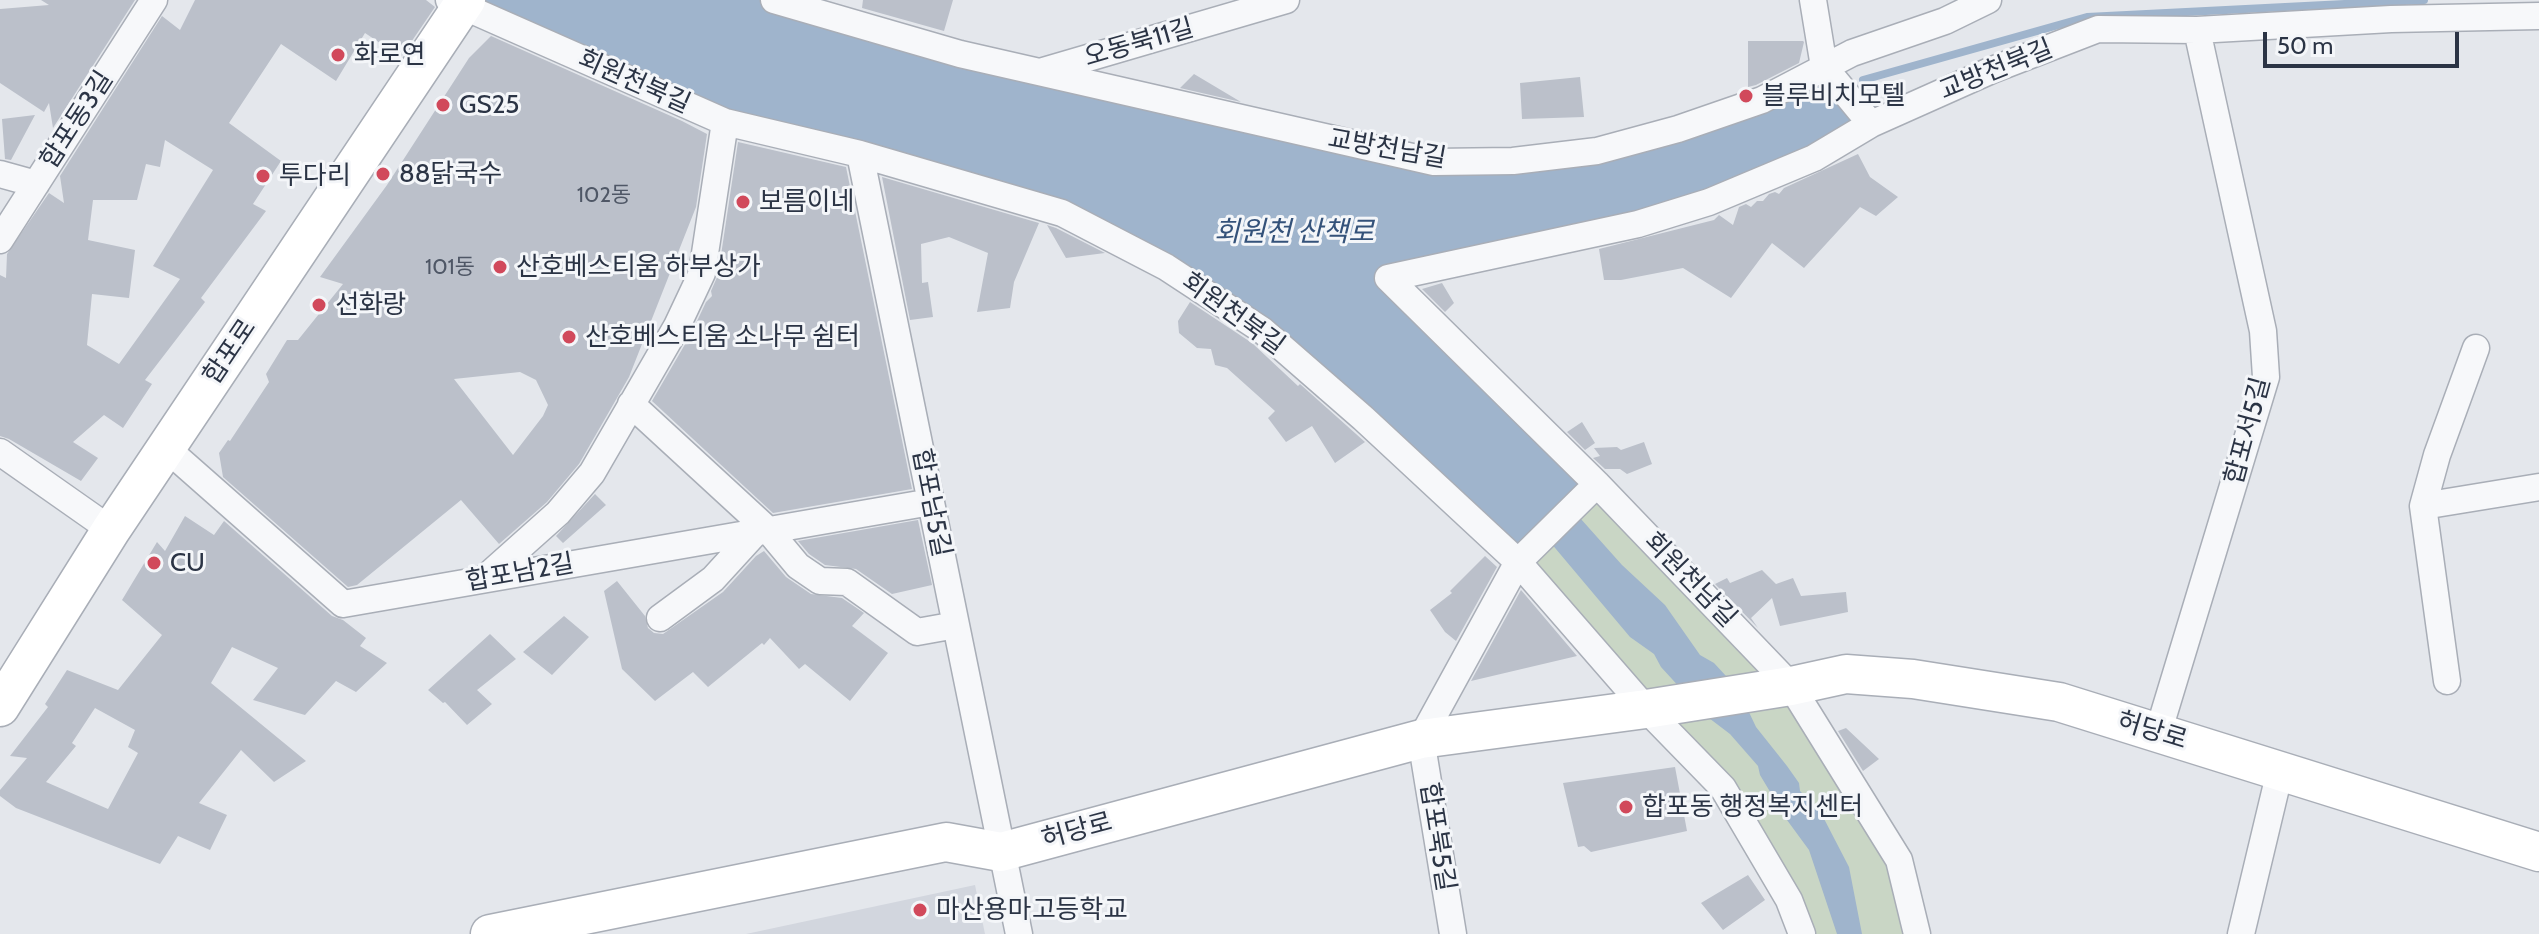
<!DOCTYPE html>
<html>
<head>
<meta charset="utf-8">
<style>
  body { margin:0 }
  #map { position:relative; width:2539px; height:934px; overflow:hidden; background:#e4e7ec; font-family:Cabin,sans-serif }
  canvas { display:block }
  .scale { position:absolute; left:2263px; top:32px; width:196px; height:36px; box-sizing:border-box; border:4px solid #2b3445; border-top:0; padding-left:10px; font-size:24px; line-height:28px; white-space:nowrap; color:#2b3445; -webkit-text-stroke:6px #f4f6f9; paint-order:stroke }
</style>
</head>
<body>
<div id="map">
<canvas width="2539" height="934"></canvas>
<div class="scale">50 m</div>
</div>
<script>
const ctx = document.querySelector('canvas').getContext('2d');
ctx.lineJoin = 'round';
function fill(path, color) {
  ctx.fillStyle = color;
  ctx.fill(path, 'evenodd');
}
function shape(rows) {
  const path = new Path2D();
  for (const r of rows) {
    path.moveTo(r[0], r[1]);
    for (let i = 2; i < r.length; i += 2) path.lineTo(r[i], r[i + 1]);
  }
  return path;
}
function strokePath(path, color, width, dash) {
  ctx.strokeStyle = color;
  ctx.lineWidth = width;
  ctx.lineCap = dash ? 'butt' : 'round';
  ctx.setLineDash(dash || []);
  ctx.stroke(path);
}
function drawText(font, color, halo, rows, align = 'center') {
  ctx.font = font + ' Cabin,"Noto Sans KR",sans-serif';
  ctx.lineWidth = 6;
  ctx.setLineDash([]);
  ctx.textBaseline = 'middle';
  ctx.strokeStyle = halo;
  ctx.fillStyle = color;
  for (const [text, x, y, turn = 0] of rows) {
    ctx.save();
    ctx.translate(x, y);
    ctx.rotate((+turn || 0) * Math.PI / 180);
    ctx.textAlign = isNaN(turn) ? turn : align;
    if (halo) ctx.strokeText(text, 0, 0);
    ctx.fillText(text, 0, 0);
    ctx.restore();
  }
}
const built = shape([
  [975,885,985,934,746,934]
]);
const green = shape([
  [1597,484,1791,686,1899,860,1917,934,1802,934,1723,788,1518,562]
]);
const water = shape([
  [466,0,774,0,1434,162,1597,151,1824,67,1871,124,1709,202,1389,278,1597,484,1572,509,1622,565,1665,605,1700,655,1714,663,1726,676,1747,708,1756,727,1787,766,1799,783,1800,791,1820,811,1849,867,1862,934,1837,934,1809,850,1787,820,1760,775,1758,766,1730,734,1705,715,1661,667,1654,654,1630,637,1545,536,1518,562,1279,343,1062,213,725,122]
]);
const stream = shape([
  [1863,80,2087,17,2424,0]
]);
const building = shape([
  [41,0,135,0,53,128,49,103,44,112,0,83,0,9,49,5],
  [195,0,426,0,435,7,401,57,365,33,336,81,281,44,229,123,281,161,253,204,266,211,201,298,205,302,145,380,152,384,123,428,104,415,73,442,98,458,81,481,9,439,0,436,0,275,6,278,7,254,49,193,64,203,60,176,162,16,180,30],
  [165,140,213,170,153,266,180,279,119,364,87,345,92,294,129,298,135,250,88,240,93,200,137,200,146,164,160,167],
  [863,0,953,0,944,31,862,8],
  [491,36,682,121,707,134,696,207,629,377,579,464,547,502,499,544,461,500,357,585,348,587,223,477,219,453,228,440,230,441,269,382,266,374,287,340,298,340,343,284,320,277,387,185,469,58],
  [520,372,536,380,548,405,543,416,513,455,454,379],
  [1748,41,1803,41,1804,42,1799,63,1756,85,1748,87],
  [1194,74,1241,102,1180,88],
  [1580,77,1584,117,1522,119,1520,83],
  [35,115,11,160,5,159,2,119],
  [738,142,846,167,912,489,773,513,652,401,691,334,706,302,712,296,711,291,718,275],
  [1858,154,1870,177,1898,197,1876,216,1860,207,1804,268,1772,243,1731,298,1683,268,1621,280,1604,280,1599,249,1714,220,1719,215,1733,225,1739,207,1746,204,1751,207,1757,201,1763,201,1769,194,1775,192,1779,194,1784,188],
  [882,177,1039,223,1014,282,1010,308,977,312,988,253,949,237,921,244,922,283,928,282,933,317,910,320],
  [1047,225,1056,228,1105,253,1066,258],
  [1442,283,1454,303,1445,312,1422,289],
  [1190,302,1252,343,1298,386,1300,384,1365,442,1335,463,1312,426,1286,442,1268,418,1275,411,1227,368,1215,365,1211,349,1197,348,1179,333,1178,321],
  [1582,422,1595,443,1585,450,1567,432],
  [1644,442,1652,464,1627,474,1620,469,1605,469,1593,458,1600,456,1594,448,1617,447,1621,450],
  [595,494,606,505,563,543,556,536],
  [185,516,214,535,224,521,332,616,343,620,366,638,360,646,387,663,356,692,336,681,305,715,253,700,278,668,232,647,211,683,306,761,274,782,241,750,199,803,227,815,210,850,178,836,160,864,16,808,0,796,0,790,27,758,10,756,48,707,45,704,67,670,118,690,162,635,122,600,157,542,165,551],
  [95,708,135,730,128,747,138,753,108,809,46,782,76,746,72,743],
  [918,520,932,585,892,594,856,569,825,565,809,554,798,541],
  [764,551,786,577,811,594,842,598,864,613,852,626,888,653,850,701,805,664,799,669,770,638,764,645,762,643,708,687,693,672,655,701,622,669,604,591,617,581,645,616,648,628,654,633,663,634,723,592,756,556],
  [1485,556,1497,567,1456,641,1445,632,1430,610,1452,593,1450,591],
  [1762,570,1776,584,1793,578,1801,596,1846,592,1848,612,1780,626,1772,598,1751,618,1758,628,1715,584,1727,578,1730,583],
  [1521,590,1577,656,1471,681],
  [564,616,589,637,552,675,523,652],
  [490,634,516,659,477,690,492,704,467,725,445,702,443,703,428,690],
  [1846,728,1879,759,1863,771,1838,731],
  [1675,767,1687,831,1591,852,1584,846,1578,847,1563,783],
  [1748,875,1765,900,1723,930,1701,903]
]);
const street = shape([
  [449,0,725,122,860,154,1062,213,1166,267,1262,330,1363,418,1518,562,1646,709,1723,788,1789,900,1802,934],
  [774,0,960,54,1434,162,1513,161,1597,151,1678,129,1762,100,1852,53,1945,21,1988,0],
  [1813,0,1824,67,1871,124],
  [1040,72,1286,0],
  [860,154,1019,934],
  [0,174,36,184],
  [0,240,154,0],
  [1388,278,1638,224,1709,202,1814,158,1871,124,1992,70,2098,29,2197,30,2391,19,2539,16],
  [1388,278,1597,484,1791,686,1899,860,1917,934],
  [631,404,768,530,798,566,820,581,847,582,917,632,956,625],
  [166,448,343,604,931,502],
  [0,452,111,530],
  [2423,506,2539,487],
  [484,579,558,513,592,473,677,326,702,273,725,122],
  [660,618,713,579,756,532],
  [2447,681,2423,506,2437,455,2476,348],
  [2158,733,2266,377,2263,331,2197,30],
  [1453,934,1421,739,1518,562,1597,484],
  [2241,934,2280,771]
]);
const secondary = shape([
  [0,707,111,530,466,0],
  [490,934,946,842,1001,852,1421,739,1646,709,1791,686,1846,674,1913,679,2059,702,2539,852]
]);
const markers = [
  [338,55,8,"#d1495b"],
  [1746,96,8,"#d1495b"],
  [443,105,8,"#d1495b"],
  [383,174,8,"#d1495b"],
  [263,176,8,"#d1495b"],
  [743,202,8,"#d1495b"],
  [500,267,8,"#d1495b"],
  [319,305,8,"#d1495b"],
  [569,337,8,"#d1495b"],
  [154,563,8,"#d1495b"],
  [1626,807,8,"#d1495b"],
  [920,910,8,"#d1495b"]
];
const numberNames = [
  ["102동",604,196],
  ["101동",450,268]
];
const streetNames = [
  ["오동북11길",1139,43,-16],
  ["교방천북길",1996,70,-22],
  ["회원천북길",634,82,24],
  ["합포동3길",77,120,-57],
  ["교방천남길",1387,149,10],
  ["회원천북길",1233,314,36],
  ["합포로",230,352,-56],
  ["합포서5길",2248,431,-75],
  ["합포남5길",931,503,79],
  ["합포남2길",520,573,-10],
  ["회원천남길",1690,580,46],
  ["허당로",2152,731,17],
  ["허당로",1077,831,-15],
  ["합포북5길",1437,837,81]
];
const poiNames = [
  ["화로연",354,55],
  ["블루비치모텔",1762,96],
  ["GS25",459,105],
  ["88닭국수",399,174],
  ["투다리",279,176],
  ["보름이네",759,202],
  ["산호베스티움 하부상가",516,267],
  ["선화랑",335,305],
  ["산호베스티움 소나무 쉼터",585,337],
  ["CU",170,563],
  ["합포동 행정복지센터",1642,807],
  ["마산용마고등학교",936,910]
];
const waterNames = [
  ["회원천 산책로",1294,233]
];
fill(built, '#d2d6de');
fill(green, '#c9d6c5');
fill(water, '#9fb4cc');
strokePath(stream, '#9fb4cc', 8);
fill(building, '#bbc0ca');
strokePath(street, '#a9aeb7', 29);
strokePath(secondary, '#a9aeb7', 41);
strokePath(street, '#f7f8fa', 26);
strokePath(secondary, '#fff', 38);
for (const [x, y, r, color] of markers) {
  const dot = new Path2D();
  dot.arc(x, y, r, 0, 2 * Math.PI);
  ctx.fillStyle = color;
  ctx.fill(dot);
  strokePath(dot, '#f4f6f9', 3);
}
drawText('22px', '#4f5766', null, numberNames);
drawText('26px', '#2b3445', '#f4f6f9', streetNames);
drawText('26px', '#2b3445', '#f4f6f9', poiNames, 'left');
drawText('italic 28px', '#34527a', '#f4f6f9', waterNames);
</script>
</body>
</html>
